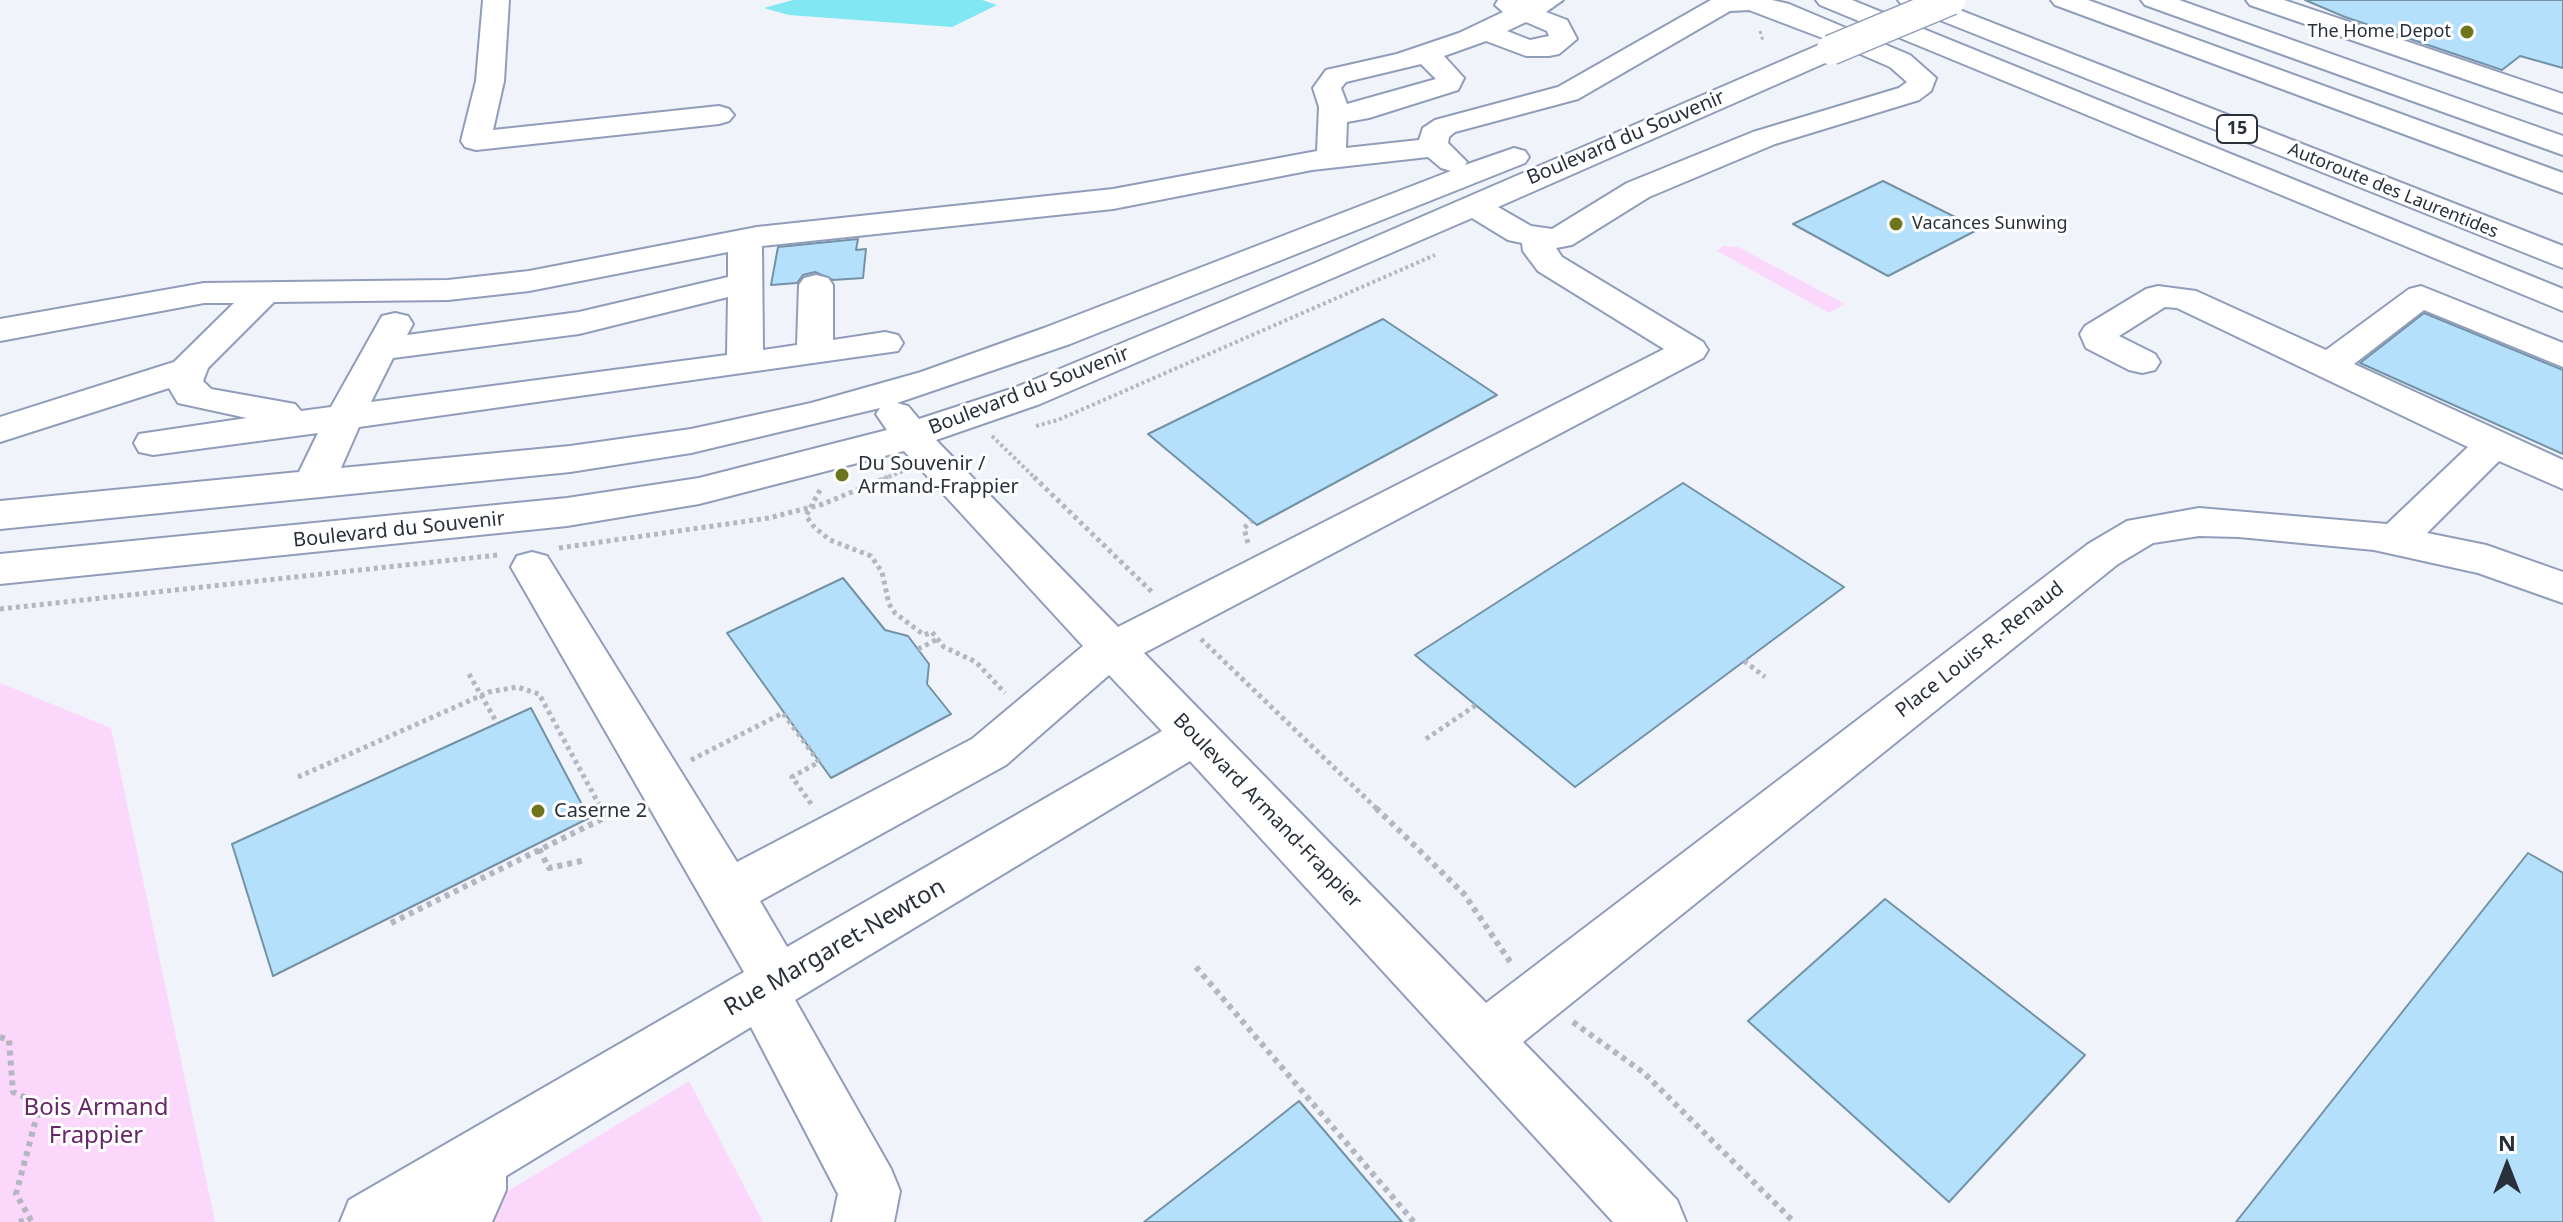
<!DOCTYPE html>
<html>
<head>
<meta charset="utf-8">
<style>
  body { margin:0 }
  #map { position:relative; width:2563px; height:1222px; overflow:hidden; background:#f0f3fa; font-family:"Noto Sans",sans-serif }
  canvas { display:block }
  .north { position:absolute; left:2467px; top:1126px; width:80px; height:80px; -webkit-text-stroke:6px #fff; paint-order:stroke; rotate:0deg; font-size:22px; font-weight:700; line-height:32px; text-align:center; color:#2a303b }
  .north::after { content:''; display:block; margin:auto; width:28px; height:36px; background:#2a303b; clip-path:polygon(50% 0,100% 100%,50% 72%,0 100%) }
</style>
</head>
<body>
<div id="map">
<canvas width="2563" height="1222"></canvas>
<div class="north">N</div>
</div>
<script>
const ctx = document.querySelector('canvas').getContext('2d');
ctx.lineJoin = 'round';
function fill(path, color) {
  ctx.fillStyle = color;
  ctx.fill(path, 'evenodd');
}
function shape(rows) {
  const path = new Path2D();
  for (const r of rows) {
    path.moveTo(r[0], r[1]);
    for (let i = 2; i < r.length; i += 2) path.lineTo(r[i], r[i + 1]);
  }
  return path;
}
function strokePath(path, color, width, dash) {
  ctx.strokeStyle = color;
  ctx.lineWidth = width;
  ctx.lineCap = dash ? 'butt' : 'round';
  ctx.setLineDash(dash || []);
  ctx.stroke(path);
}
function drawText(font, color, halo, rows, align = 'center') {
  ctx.font = font + ' "Noto Sans",sans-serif';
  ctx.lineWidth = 6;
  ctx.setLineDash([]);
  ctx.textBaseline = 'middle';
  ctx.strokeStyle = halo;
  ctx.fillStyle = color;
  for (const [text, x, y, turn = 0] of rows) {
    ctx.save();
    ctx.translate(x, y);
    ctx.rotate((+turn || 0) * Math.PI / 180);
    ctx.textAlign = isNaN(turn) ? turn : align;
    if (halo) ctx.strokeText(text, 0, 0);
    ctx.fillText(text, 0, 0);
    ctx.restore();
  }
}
const green = shape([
  [1723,246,1738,247,1845,304,1829,313,1717,251],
  [0,683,111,728,215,1222,0,1222],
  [689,1081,763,1222,481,1222,495,1199]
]);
const water = shape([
  [793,0,982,0,997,5,952,27,789,15,764,8]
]);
const building = shape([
  [2305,0,2563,0,2563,68,2520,56,2502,70,2345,17,2305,0],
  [1883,181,1979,229,1888,276,1793,224,1883,181],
  [858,239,856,250,866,249,863,278,833,280,815,272,803,275,797,283,771,285,778,247,858,239],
  [2424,313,2563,370,2563,454,2360,363,2424,313],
  [1383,319,1497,395,1257,525,1148,434,1383,319],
  [1683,483,1844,587,1575,787,1415,655,1683,483],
  [843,578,885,630,908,636,929,664,927,684,951,714,831,778,727,633,843,578],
  [531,708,589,818,273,976,232,844,531,708],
  [2528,853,2563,873,2563,1222,2236,1222,2528,853],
  [1885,899,2085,1055,1949,1202,1748,1021,1885,899],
  [1299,1101,1402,1222,1144,1222,1246,1143,1299,1101]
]);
const pathFar3 = shape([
  [1760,31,1763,41]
]);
const pathFar2 = shape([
  [1036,426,1058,420,1435,255],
  [992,436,1036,479],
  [883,479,903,471]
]);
const pathFar1 = shape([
  [1034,477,1153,593],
  [820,490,806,516,815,528,830,540,871,556,882,572,889,604,895,613,924,635,932,632,944,647,976,662,1005,693],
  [1248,543,1244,528,1252,521],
  [559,548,769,518,823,504,888,477],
  [0,609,498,555],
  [1201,639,1378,810],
  [918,649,938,639],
  [1744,661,1765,677],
  [469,674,497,723],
  [1426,739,1476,705],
  [691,760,783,713,819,762,792,777,812,805],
  [298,777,489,692,517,687,539,694,602,810]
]);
const path = shape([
  [1376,808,1464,894,1511,963],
  [539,849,549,868,586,860],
  [391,923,606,817,601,808],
  [1196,967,1414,1222],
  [1573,1022,1644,1073,1794,1222],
  [0,1037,9,1040,13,1092,40,1104,16,1194,32,1222],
  [19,1222,30,1219]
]);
const minor = shape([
  [483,0,509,0,504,81,493,130,719,106,729,109,734,115,729,121,719,124,476,150,465,147,461,141,476,81,483,0],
  [1498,0,1563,0,1546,12,1567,20,1577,39,1559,54,1549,56,1526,56,1486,41,1444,56,1464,78,1458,90,1369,118,1347,122,1346,148,1419,140,1423,128,1435,120,1558,87,1711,0,1772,0,1789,4,1910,55,1936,78,1931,91,1919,100,1775,144,1649,197,1572,245,1556,248,1562,257,1703,342,1708,350,1703,358,1144,653,1486,1003,2088,544,2127,521,2199,508,2387,524,2468,447,2177,308,2165,307,2119,336,2155,354,2160,362,2155,370,2142,373,2129,370,2086,348,2080,334,2085,326,2146,289,2158,286,2196,291,2326,350,2409,289,2421,286,2563,343,2563,367,2424,310,2354,364,2563,460,2563,489,2499,461,2427,533,2486,545,2563,572,2563,603,2478,573,2374,550,2239,537,2199,536,2153,543,2118,564,1523,1042,1677,1200,1686,1222,1613,1222,1190,761,795,1000,891,1169,900,1191,894,1222,832,1222,838,1194,751,1027,506,1176,506,1190,492,1222,340,1222,349,1200,744,972,511,567,517,556,532,552,547,556,737,862,972,739,1083,646,904,451,699,504,567,526,0,584,0,554,567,498,699,478,887,430,876,414,880,408,691,453,570,472,0,529,0,501,299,472,318,433,153,455,139,452,134,443,139,434,247,418,178,403,169,388,0,442,0,417,174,362,234,303,204,303,0,341,0,319,204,283,448,280,529,271,757,227,1113,189,1317,151,1319,107,1313,88,1326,70,1397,54,1459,33,1503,12,1495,5,1498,0],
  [1749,10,1833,42,1821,44,1315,263,1014,388,919,419,908,406,897,403,1070,344,1525,163,1529,157,1525,151,1514,148,1465,165,1467,162,1448,143,1449,137,1455,132,1578,99,1730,11,1749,10],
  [1526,22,1547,31,1549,36,1530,40,1507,31,1526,22],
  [1842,46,1890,67,1907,82,1899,88,1753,132,1627,183,1552,229,1531,226,1498,207,1841,56,1845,50,1842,46],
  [1421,64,1436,79,1347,104,1341,88,1346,82,1421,64],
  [1428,157,1441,168,1451,171,1044,328,921,372,811,403,691,429,570,446,341,468,359,427,898,351,903,343,898,335,885,332,833,340,833,285,828,278,816,275,804,278,799,285,797,345,763,350,762,246,1113,209,1312,170,1428,157],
  [1472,218,1508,240,1522,243,1523,251,1538,271,1664,349,1118,627,936,440,1040,404,1472,218],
  [728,252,728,277,579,312,407,335,413,324,408,316,395,313,382,316,331,407,301,411,295,404,211,389,203,381,208,368,274,302,448,300,529,291,728,252],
  [728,297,727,355,371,402,393,358,579,334,728,297],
  [1109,675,1162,731,787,947,760,901,1006,765,1109,675],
  [2246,0,2284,0,2563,94,2563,113,2250,5,2246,0]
]);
const highway = shape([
  [1816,0,1852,0,2563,289,2563,311,1820,5,1816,0],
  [1898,0,1934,0,2563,246,2563,268,1902,5,1898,0],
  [2051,0,2088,0,2563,173,2563,193,2055,5,2051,0],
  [2141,0,2179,0,2563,136,2563,155,2145,5,2141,0]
]);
const minorBridge = shape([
  [1831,50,1951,0]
]);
const markers = [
  [2467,32,8,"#6e751d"],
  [1896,224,8,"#6e751d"],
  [842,475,8,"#6e751d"],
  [538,811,8,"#6e751d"]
];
const farPoinames = [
  ["The Home Depot",2451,32],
  ["Vacances Sunwing",1912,224,"left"]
];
const shields = [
  [2237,129,40]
];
const shieldNames = [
  ["15",2237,129]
];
const farStreetnames = [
  ["Autoroute des Laurentides",2393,191,22]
];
const streetNames = [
  ["Boulevard du Souvenir",1626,138,-23],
  ["Boulevard du Souvenir",1029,391,-21],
  ["Boulevard du Souvenir",399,530,-6],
  ["Place Louis-R.-Renaud",1980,650,-38],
  ["Boulevard Armand-Frappier",1267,811,46]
];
const poiNames = [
  ["Du Souvenir /",858,464],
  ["Armand-Frappier",858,487],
  ["Caserne 2",554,811]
];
const nearStreetnames = [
  ["Rue Margaret-Newton",835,948,-30]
];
const nearParknames = [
  ["Bois Armand",96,1108],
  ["Frappier",96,1136]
];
fill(green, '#fcd7fc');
fill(water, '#80e7f3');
fill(building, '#b5e0fb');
strokePath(building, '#7392a5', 2);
strokePath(minor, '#909dba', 4);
strokePath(highway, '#909dba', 4);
strokePath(pathFar3, '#b3b7bf', 3, [3, 3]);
strokePath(pathFar2, '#b3b7bf', 4, [3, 3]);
strokePath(pathFar1, '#b3b7bf', 5, [4, 4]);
strokePath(path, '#b3b7bf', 6, [5, 5]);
fill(minor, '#fff');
fill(highway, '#fff');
strokePath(minorBridge, '#909dba', 32, []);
strokePath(minorBridge, '#fff', 29);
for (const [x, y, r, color] of markers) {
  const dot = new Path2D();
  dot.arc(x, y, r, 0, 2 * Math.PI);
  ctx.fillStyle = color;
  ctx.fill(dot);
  strokePath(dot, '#fff', 3);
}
drawText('18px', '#2a303b', '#fff', farPoinames, 'right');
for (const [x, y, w] of shields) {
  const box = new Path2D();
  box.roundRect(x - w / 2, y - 14, w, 28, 6);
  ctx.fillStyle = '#fff';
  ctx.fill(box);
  strokePath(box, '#2a303b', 2);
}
drawText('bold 18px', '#2a303b', null, shieldNames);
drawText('18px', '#2a303b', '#fff', farStreetnames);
drawText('20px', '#2a303b', '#fff', streetNames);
drawText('20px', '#2a303b', '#fff', poiNames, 'left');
drawText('24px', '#2a303b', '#fff', nearStreetnames);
drawText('24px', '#672769', '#fff', nearParknames);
</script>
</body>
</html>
